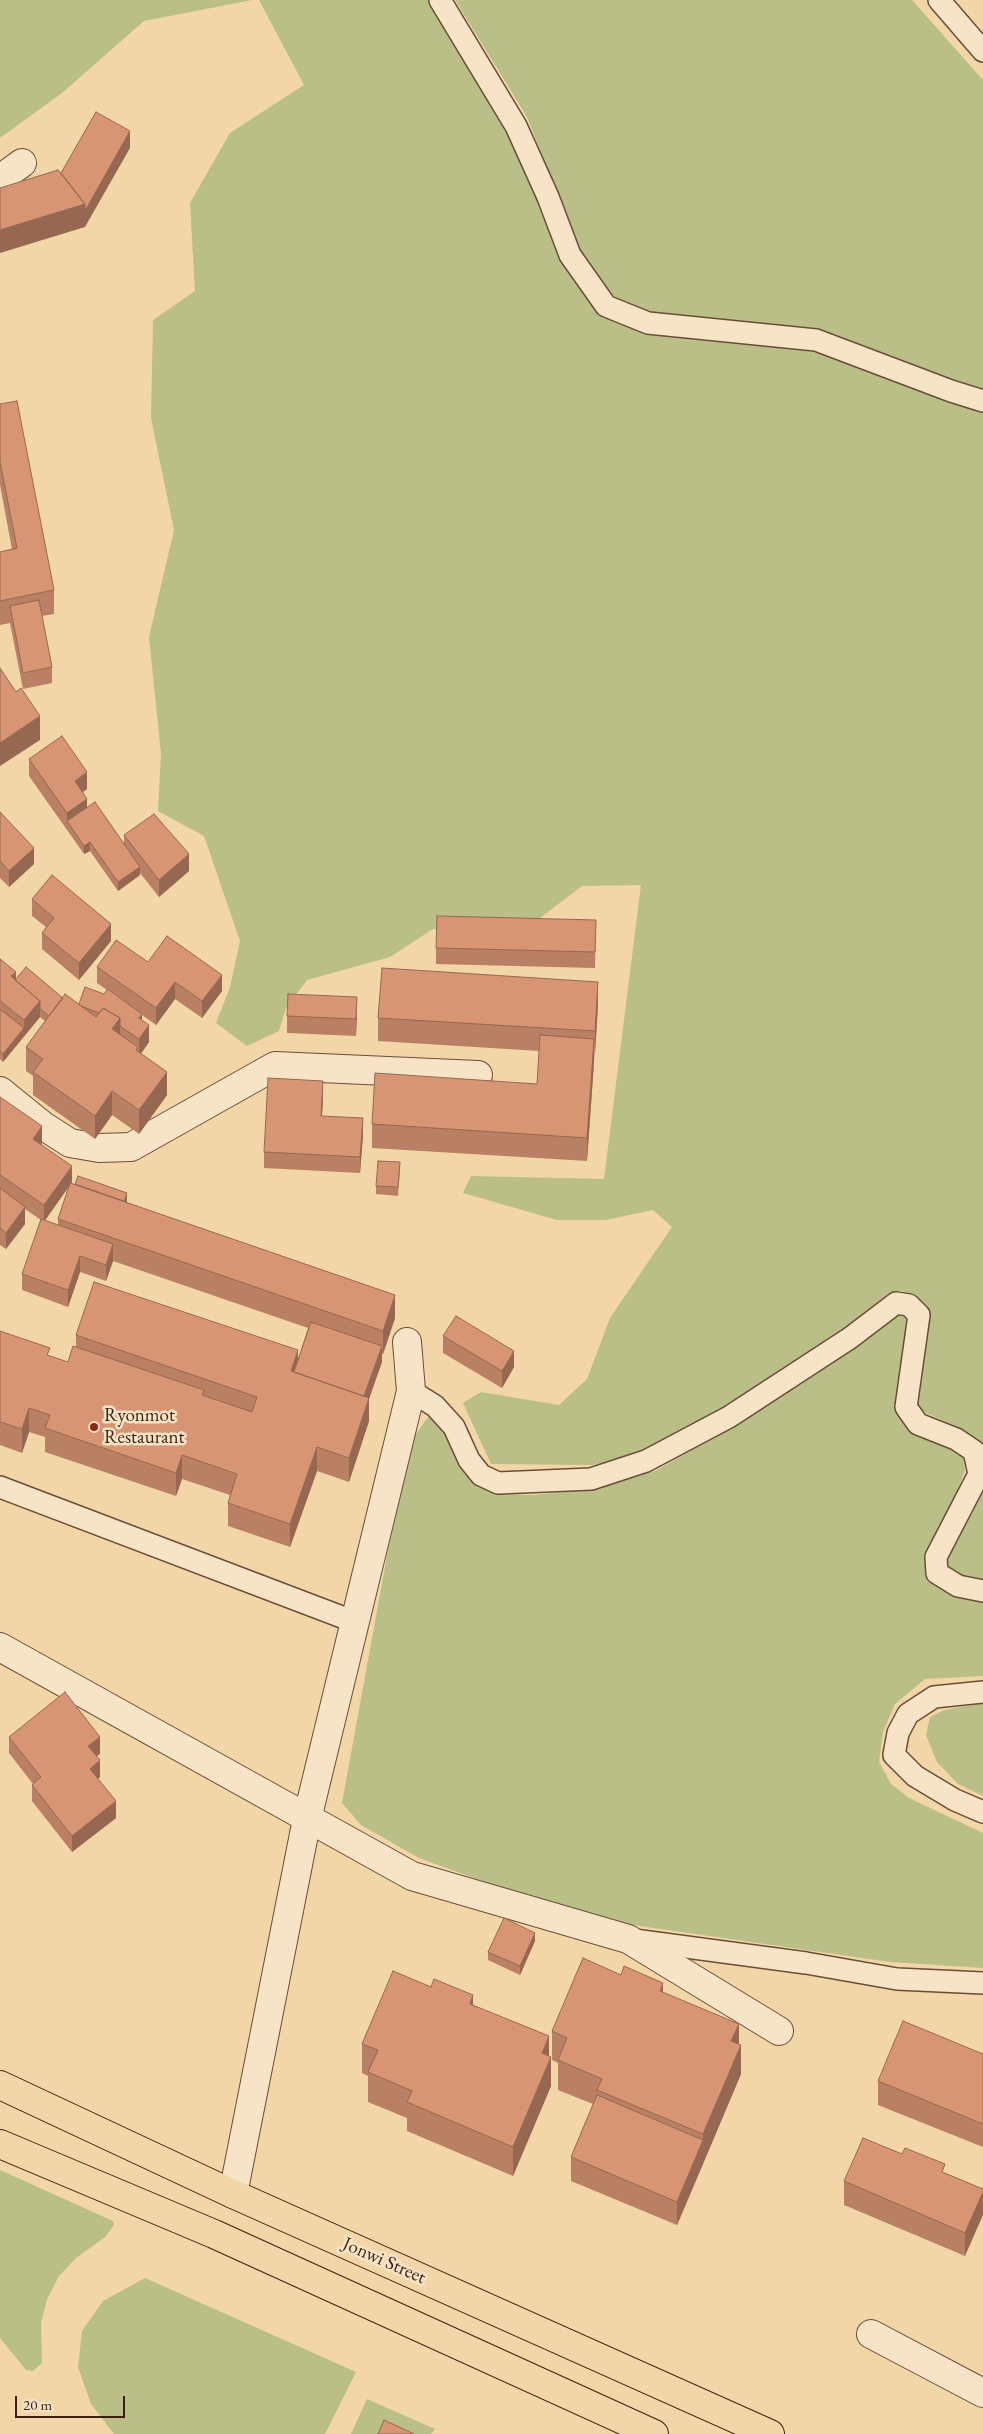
<!DOCTYPE html>
<html>
<head>
<meta charset="utf-8">
<style>
  body { margin:0 }
  #map { position:relative; width:983px; height:2434px; overflow:hidden; background:#f2d6a7; font-family:"EB Garamond",serif }
  canvas { display:block }
  .scale { position:absolute; left:15px; top:2396px; width:110px; height:22px; box-sizing:border-box; border:2px solid #3c1f13; border-top:0; padding-left:6px; font-size:15px; line-height:18px; white-space:nowrap; color:#3c1f13; -webkit-text-stroke:4px #f7e4c6; paint-order:stroke }
</style>
</head>
<body>
<div id="map">
<canvas width="983" height="2434"></canvas>
<div class="scale">20 m</div>
</div>
<script>
const ctx = document.querySelector('canvas').getContext('2d');
ctx.lineJoin = 'round';
function fill(path, color) {
  ctx.fillStyle = color;
  ctx.fill(path, 'evenodd');
}
function shape(rows) {
  const path = new Path2D();
  for (const r of rows) {
    path.moveTo(r[0], r[1]);
    for (let i = 2; i < r.length; i += 2) path.lineTo(r[i], r[i + 1]);
  }
  return path;
}
function strokePath(path, color, width, dash) {
  ctx.strokeStyle = color;
  ctx.lineWidth = width;
  ctx.lineCap = dash ? 'butt' : 'round';
  ctx.setLineDash(dash || []);
  ctx.stroke(path);
}
function drawText(font, color, halo, rows, align = 'center') {
  ctx.font = font + ' "EB Garamond",serif';
  ctx.lineWidth = 5;
  ctx.setLineDash([]);
  ctx.textBaseline = 'middle';
  ctx.strokeStyle = halo;
  ctx.fillStyle = color;
  for (const [text, x, y, turn = 0] of rows) {
    ctx.save();
    ctx.translate(x, y);
    ctx.rotate((+turn || 0) * Math.PI / 180);
    ctx.textAlign = isNaN(turn) ? turn : align;
    if (halo) ctx.strokeText(text, 0, 0);
    ctx.fillText(text, 0, 0);
    ctx.restore();
  }
}
const green = shape([
  [0,0,252,0,144,21,62,93,0,138],
  [259,0,429,0,507,132,540,203,564,263,603,316,647,332,817,349,983,410,983,1451,977,1441,960,1428,924,1412,917,1403,929,1324,928,1311,918,1299,902,1291,889,1293,840,1331,715,1413,642,1454,592,1465,491,1464,463,1403,481,1392,559,1405,587,1379,610,1318,672,1227,653,1210,606,1220,557,1220,463,1193,471,1176,604,1179,641,885,582,886,527,928,433,929,390,957,307,980,286,1008,279,1031,247,1046,216,1023,230,987,240,941,204,836,158,811,161,754,149,637,174,530,151,418,153,320,195,291,190,203,230,133,304,85],
  [455,0,912,0,983,80,983,390,816,332,646,315,615,297,582,255,527,117],
  [896,1313,902,1314,909,1320,895,1408,912,1432,949,1445,963,1455,965,1470,952,1505,928,1554,983,1601,983,1676,925,1679,895,1704,883,1732,879,1762,891,1784,909,1798,983,1833,983,1968,890,1962,619,1923,526,1897,419,1858,361,1825,342,1803,407,1446,429,1416,448,1437,460,1466,473,1481,497,1494,533,1495,593,1489,655,1471,740,1423,857,1344],
  [983,1490,983,1585,977,1585,946,1568,946,1557,971,1516],
  [983,1703,983,1796,958,1784,937,1762,926,1735,930,1717,944,1710],
  [0,2170,113,2221,114,2225,105,2237,76,2258,59,2276,47,2299,41,2323,42,2363,33,2371,26,2370,0,2338],
  [145,2278,356,2372,325,2434,114,2434,91,2404,78,2367,82,2331,103,2301],
  [367,2399,435,2429,431,2434,351,2434]
]);
const service = shape([
  [440,0,516,126,548,197,570,255,606,306,648,323,816,340,951,391,983,401],
  [939,0,983,51],
  [411,1391,435,1406,454,1427,469,1460,481,1475,498,1483,591,1479,646,1461,729,1417,850,1338,896,1303,909,1305,919,1315,906,1407,918,1424,956,1439,974,1451,979,1474,936,1557,937,1573,958,1586,983,1591],
  [0,1487,355,1622],
  [983,1692,934,1697,908,1714,898,1733,894,1755,915,1776,955,1800,983,1812],
  [634,1940,806,1963,897,1979,983,1983]
]);
const minor = shape([
  [0,179,22,163],
  [0,1091,42,1125,70,1143,99,1148,131,1147,275,1066,478,1075],
  [0,1647,412,1876,628,1939,779,2031],
  [233,2194,307,1819,411,1391,407,1342],
  [871,2334,983,2393]
]);
const primary = shape([
  [0,2085,233,2194,770,2434],
  [0,2144,214,2234,654,2434]
]);
const wall = shape([
  [0,404,54,590,54,614,42,616,52,667,52,683,23,689,10,623,0,625,0,552,12,549,0,485],
  [29,759,87,789,83,792,87,807,124,843,124,835,189,871,159,897,140,873,140,875,118,891,90,851,84,854,29,776],
  [0,812,34,864,9,887,0,878],
  [32,899,111,941,79,980,42,949,42,933,46,927,32,916],
  [596,920,595,968,436,964,436,948],
  [0,959,16,979,79,1004,104,994,107,990,97,983,97,967,148,962,222,991,202,1018,175,999,156,1025,142,1015,142,1020,149,1042,141,1054,167,1095,139,1134,112,1115,95,1139,33,1095,33,1076,26,1071,26,1047,45,1021,40,1017,3,1062,0,1059],
  [598,1006,587,1161,372,1148,372,1124,537,1084,539,1051,378,1041,378,1018],
  [357,1014,356,1036,287,1033,287,1016],
  [0,1097,42,1143,41,1145,71,1183,127,1201,127,1202,395,1318,383,1354,382,1354,382,1362,369,1398,369,1421,349,1482,317,1471,290,1547,228,1526,228,1503,230,1495,182,1479,176,1496,45,1452,45,1437,29,1432,22,1453,0,1445,0,1331,50,1356,68,1362,76,1346,76,1335,298,1359,308,1328,113,1261,106,1281,80,1272,68,1307,22,1290,22,1274,41,1220,25,1209,25,1224,6,1249,0,1245],
  [70,1185,58,1219,58,1225,44,1221],
  [323,1097,322,1116,363,1135,360,1173,264,1168,264,1152],
  [400,1170,398,1196,376,1194,376,1186],
  [443,1336,514,1367,502,1388,443,1353],
  [9,1737,100,1754,96,1756,100,1777,98,1779,116,1818,72,1852,32,1801,32,1785,33,1784,9,1753],
  [535,1941,520,1975,488,1960,488,1952],
  [663,1992,739,2044,741,2074,677,2225,571,2181,571,2157,593,2104,558,2090,558,2063,552,2060,552,2031],
  [473,2005,549,2056,551,2086,513,2176,407,2131,407,2118,368,2102,368,2076,362,2073,362,2044],
  [983,2054,983,2147,878,2105,878,2081],
  [945,2173,983,2189,965,2256,844,2205,844,2181]
]);
const shadedWall = shape([
  [130,131,130,148,85,227,0,253,0,230],
  [40,716,40,740,0,766,0,743],
  [87,772,87,789,75,797,75,781],
  [87,799,87,815,67,821,67,813],
  [90,842,90,851,84,854,84,846],
  [34,848,34,864,9,887,9,871],
  [189,854,189,871,159,897,159,880],
  [140,867,140,875,118,891,118,882],
  [111,924,111,941,79,980,79,963],
  [16,972,16,988,11,976],
  [222,975,222,991,202,1018,202,1001],
  [175,982,175,999,156,1025,156,1008],
  [598,982,598,1006,595,1055,595,1031],
  [357,997,357,1014,356,1036,356,1019],
  [40,1001,40,1017,3,1062,3,1054,24,1028,24,1020],
  [142,1014,142,1030,139,1018],
  [120,1018,120,1042,112,1029],
  [149,1025,149,1042,139,1056,139,1039],
  [594,1039,594,1062,587,1161,587,1138],
  [167,1072,167,1095,139,1134,139,1110],
  [323,1081,323,1097,321,1133,321,1116],
  [112,1091,112,1115,95,1139,95,1116],
  [363,1118,363,1135,360,1173,360,1157],
  [42,1126,42,1143,33,1156,33,1139],
  [72,1166,72,1182,44,1222,44,1205],
  [127,1193,127,1201,120,1223,120,1215],
  [25,1207,25,1224,6,1249,6,1233],
  [113,1244,113,1261,106,1281,106,1265],
  [80,1256,80,1272,68,1307,68,1290],
  [395,1295,395,1318,383,1354,383,1331],
  [382,1346,382,1362,362,1419,362,1402],
  [298,1350,298,1374,291,1371],
  [514,1351,514,1367,502,1388,502,1371],
  [369,1398,369,1421,349,1482,349,1458],
  [29,1408,29,1432,22,1453,22,1429],
  [317,1447,317,1471,290,1547,290,1524],
  [182,1455,182,1479,176,1496,176,1473],
  [100,1737,100,1754,88,1762,88,1746],
  [100,1760,100,1777,90,1785,90,1769],
  [116,1801,116,1818,72,1852,72,1836],
  [535,1933,535,1941,520,1975,520,1966],
  [663,1983,663,2012,660,1991],
  [473,1995,473,2024,470,2004],
  [739,2024,739,2050,741,2045,741,2074,703,2164,703,2134,731,2041],
  [549,2036,549,2062,551,2057,551,2086,513,2176,513,2147,542,2053],
  [703,2140,703,2164,677,2225,677,2202],
  [983,2192,983,2215,965,2256,965,2233]
]);
const building = shape([
  [96,112,130,131,85,211,85,204,61,173,96,112],
  [58,170,85,204,0,230,0,188,58,170],
  [17,401,54,590,0,601,0,552,17,548,0,462,0,404,17,401],
  [39,600,52,667,23,673,10,606,39,600],
  [0,668,16,692,21,688,40,716,0,743,0,668],
  [62,736,87,772,75,781,87,799,67,813,29,759,62,736],
  [95,802,140,867,118,882,90,842,84,846,67,821,95,802],
  [0,812,34,848,9,871,0,861,0,812],
  [154,814,189,854,159,880,124,835,154,814],
  [52,875,111,924,79,963,42,933,54,918,32,899,52,875],
  [437,916,596,920,595,952,436,948,437,916],
  [167,936,222,975,202,1001,175,982,156,1008,97,967,116,940,148,962,167,936],
  [0,959,16,972,11,976,40,1001,24,1020,0,1001,0,959],
  [26,967,63,998,49,1016,40,1009,40,1001,15,980,26,967],
  [382,968,598,982,595,1031,378,1018,382,968],
  [85,987,104,994,108,989,142,1014,139,1018,149,1025,139,1039,120,1026,120,1018,103,1008,99,1013,81,1006,79,1004,85,987],
  [65,994,96,1017,103,1008,120,1018,112,1029,138,1047,136,1050,167,1072,139,1110,112,1091,95,1116,33,1072,43,1059,26,1047,65,994],
  [288,994,357,997,356,1019,287,1016,288,994],
  [0,1009,24,1028,3,1054,0,1051,0,1009],
  [540,1035,594,1039,587,1138,372,1124,375,1073,537,1084,540,1035],
  [268,1078,323,1081,321,1116,363,1118,360,1157,264,1152,268,1078],
  [0,1097,42,1126,33,1139,72,1166,44,1205,0,1175,0,1097],
  [378,1161,400,1162,398,1187,376,1186,378,1161],
  [78,1176,127,1193,124,1201,75,1184,78,1176],
  [70,1183,395,1295,383,1331,58,1219,70,1183],
  [0,1188,25,1207,6,1233,0,1228,0,1188],
  [41,1219,113,1244,106,1265,80,1256,68,1290,22,1274,41,1219],
  [94,1282,298,1350,291,1371,369,1398,349,1458,317,1447,290,1524,228,1503,237,1474,182,1455,176,1473,45,1428,50,1415,29,1408,22,1429,0,1422,0,1331,50,1348,47,1355,68,1362,73,1346,204,1390,202,1395,252,1412,257,1397,76,1335,94,1282],
  [456,1316,514,1351,502,1371,443,1336,456,1316],
  [311,1322,382,1346,364,1396,294,1372,311,1322],
  [65,1692,100,1737,88,1746,100,1760,90,1769,116,1801,72,1836,32,1785,41,1777,9,1737,65,1692],
  [504,1918,535,1933,520,1966,488,1952,504,1918],
  [583,1958,621,1975,624,1966,663,1983,660,1991,739,2024,731,2041,741,2045,703,2134,597,2090,602,2079,558,2060,567,2038,552,2031,583,1958],
  [393,1971,431,1987,434,1979,473,1995,470,2004,549,2036,542,2053,551,2057,513,2147,407,2102,412,2091,368,2072,378,2050,362,2044,393,1971],
  [903,2021,983,2054,983,2124,878,2081,903,2021],
  [597,2095,703,2140,677,2202,571,2157,597,2095],
  [863,2138,902,2154,905,2148,945,2164,942,2172,983,2189,983,2192,965,2233,844,2181,863,2138],
  [384,2420,414,2434,378,2434,384,2420]
]);
const markers = [
  [94,1427,5,"#8f2418"]
];
const poiNames = [
  ["Ryonmot",104,1416],
  ["Restaurant",104,1438]
];
const streetNames = [
  ["Jonwi Street",384,2261,24]
];
fill(green, '#babe87');
strokePath(service, '#6a4d38', 24);
strokePath(minor, '#6a4d38', 30);
strokePath(primary, '#3c1f13', 30);
strokePath(service, '#f7e4c6', 21);
strokePath(minor, '#f7e4c6', 28);
strokePath(primary, '#f2d6a7', 28);
fill(wall, '#b98064');
fill(shadedWall, '#966851');
fill(building, '#d79574');
strokePath(building, '#966851', 1);
for (const [x, y, r, color] of markers) {
  const dot = new Path2D();
  dot.arc(x, y, r, 0, 2 * Math.PI);
  ctx.fillStyle = color;
  ctx.fill(dot);
  strokePath(dot, '#f7e4c6', 2);
}
drawText('19px', '#3c1f13', '#f7e4c6', poiNames, 'left');
drawText('19px', '#3c1f13', '#f7e4c6', streetNames);
</script>
</body>
</html>
